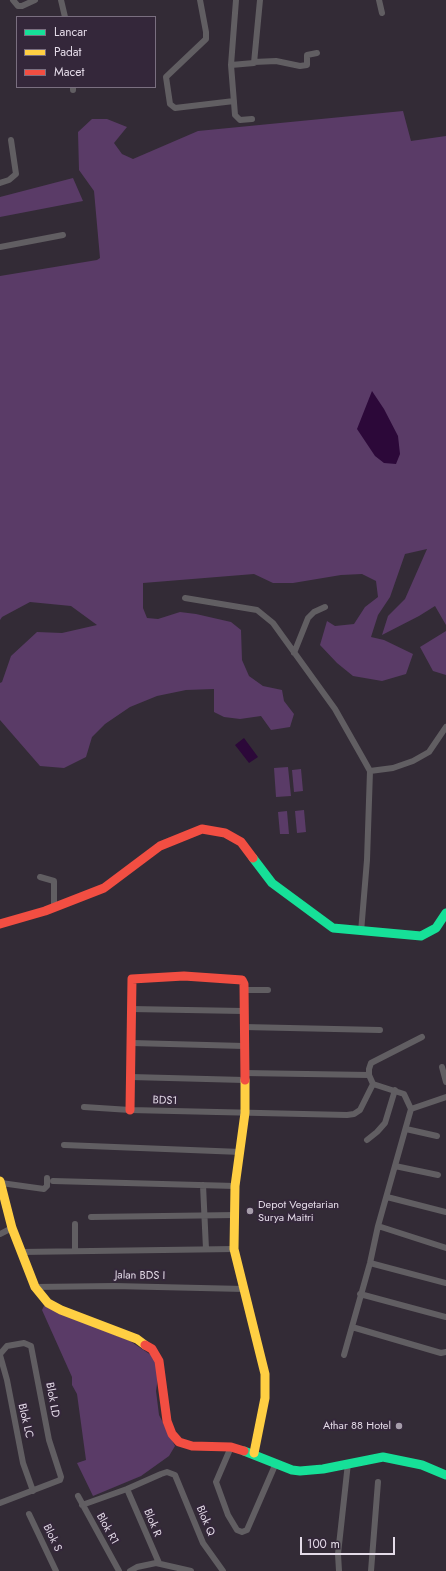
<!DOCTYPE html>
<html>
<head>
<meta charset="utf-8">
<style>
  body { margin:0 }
  #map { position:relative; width:446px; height:1571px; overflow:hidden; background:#332b36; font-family:Jost,sans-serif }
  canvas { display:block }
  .legend { position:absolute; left:16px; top:16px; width:140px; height:72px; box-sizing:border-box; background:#34273a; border:1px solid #7a6f80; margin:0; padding:5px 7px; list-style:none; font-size:12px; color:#e4dbe8 }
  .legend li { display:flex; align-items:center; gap:8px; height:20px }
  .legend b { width:20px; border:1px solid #7a6f80 }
  .scale { position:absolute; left:300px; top:1537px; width:95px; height:18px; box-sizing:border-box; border:2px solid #e4dbe8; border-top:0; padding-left:5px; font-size:12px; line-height:14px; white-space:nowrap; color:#e4dbe8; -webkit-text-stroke:3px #34273a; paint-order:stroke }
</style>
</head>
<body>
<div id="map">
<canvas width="446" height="1571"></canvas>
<ul class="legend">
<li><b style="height:5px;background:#16e098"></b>Lancar</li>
<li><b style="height:5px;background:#ffcf43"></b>Padat</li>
<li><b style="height:5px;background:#f24e42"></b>Macet</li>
</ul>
<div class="scale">100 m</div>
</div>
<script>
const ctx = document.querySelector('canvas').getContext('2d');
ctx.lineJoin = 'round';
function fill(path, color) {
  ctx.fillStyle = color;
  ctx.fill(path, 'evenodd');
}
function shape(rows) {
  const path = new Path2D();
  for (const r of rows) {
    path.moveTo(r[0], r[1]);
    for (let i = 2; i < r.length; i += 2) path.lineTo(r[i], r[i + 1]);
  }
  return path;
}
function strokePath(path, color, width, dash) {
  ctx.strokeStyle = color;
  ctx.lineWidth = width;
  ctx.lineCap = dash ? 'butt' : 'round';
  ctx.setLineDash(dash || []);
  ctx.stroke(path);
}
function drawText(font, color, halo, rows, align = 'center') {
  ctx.font = font + ' Jost,sans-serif';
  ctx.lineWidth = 4;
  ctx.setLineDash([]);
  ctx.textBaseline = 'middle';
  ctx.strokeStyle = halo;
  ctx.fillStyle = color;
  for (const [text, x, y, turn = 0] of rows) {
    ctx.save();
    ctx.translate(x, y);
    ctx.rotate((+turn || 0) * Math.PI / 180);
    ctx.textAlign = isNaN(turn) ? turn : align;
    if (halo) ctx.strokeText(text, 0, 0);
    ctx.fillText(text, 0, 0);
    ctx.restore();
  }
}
const green = shape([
  [403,111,411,141,446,136,446,625,435,606,419,616,382,635,388,616,405,599,427,549,405,554,390,597,378,615,371,637,384,640,413,654,406,674,382,681,353,676,337,663,320,645,327,621,335,626,354,624,365,607,378,597,376,581,362,574,341,575,293,583,273,583,254,574,143,583,143,608,147,618,158,619,180,612,196,614,231,622,241,630,242,660,249,676,263,686,282,690,284,701,294,714,290,727,271,730,261,716,240,719,224,717,214,712,214,689,186,690,157,696,130,707,105,724,92,737,86,757,64,768,40,766,0,720,0,683,2,682,11,656,37,632,62,633,97,625,71,606,30,602,2,617,0,620,0,276,97,260,100,258,94,191,79,170,78,132,92,119,107,119,127,127,114,143,122,154,133,159,198,131],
  [73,178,83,201,0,217,0,197],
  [446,631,446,675,433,671,420,647],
  [288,767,291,796,276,797,274,768],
  [301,769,303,791,294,792,292,770],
  [304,810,306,832,297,833,295,811],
  [287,811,289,834,280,834,278,812],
  [44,1306,130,1341,151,1355,156,1363,158,1377,156,1391,159,1415,175,1446,169,1456,141,1476,93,1496,77,1463,86,1460,77,1394,72,1385,72,1377,42,1310]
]);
const water = shape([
  [372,391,384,409,398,436,400,454,396,464,384,463,375,456,357,429],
  [244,738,258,757,249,763,235,745]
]);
const street = shape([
  [13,0,18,6,22,6,35,0],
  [61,0,65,17],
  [200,0,206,32,206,39,166,77,170,104,175,108,234,101],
  [236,0,231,65,235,115,240,120,252,119],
  [379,0,382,13],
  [254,62,276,61,300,66,307,65,307,55,317,53],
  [231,65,254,63,260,0],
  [73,90,73,87],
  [0,183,9,180,16,174,11,140],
  [0,247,63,235],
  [185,598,257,610,273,623,335,709,365,762,370,771,367,860,361,932],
  [294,653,308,618,314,612,325,607],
  [370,771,393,768,413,761,429,752,446,727],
  [40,877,54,881,54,907],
  [244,990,268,990],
  [131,1009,243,1011],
  [244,1027,380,1030],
  [132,1043,244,1046],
  [442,1067,446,1082],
  [369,1075,369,1069,371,1063,422,1037],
  [131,1077,244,1080],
  [373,1084,404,1094,411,1109],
  [84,1107,130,1110,347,1115,354,1114,360,1110,373,1084,369,1075,244,1073],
  [406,1129,437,1136],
  [367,1140,377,1132,385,1123,395,1090],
  [64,1145,241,1152],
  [395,1166,438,1175],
  [53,1181,235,1186],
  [1,1183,44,1189,47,1186,47,1178],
  [203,1185,206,1249],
  [387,1197,446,1212],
  [91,1217,236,1215],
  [75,1224,75,1250],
  [378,1226,446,1248],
  [0,1234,12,1228],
  [21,1252,234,1249],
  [370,1263,446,1283],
  [35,1287,114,1286,244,1289],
  [360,1294,446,1317],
  [352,1327,441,1353,446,1352],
  [0,1354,7,1346,24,1343,31,1346,49,1440,61,1477,60,1480,0,1503],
  [0,1355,7,1380,23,1463,33,1491],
  [344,1355,370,1263,378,1226,411,1109,446,1097],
  [231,1447,216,1482,228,1515,237,1530,242,1532,247,1530,276,1463],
  [127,1489,159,1563],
  [78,1496,119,1571],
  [82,1505,127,1489,161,1474,167,1472,175,1475,203,1543,223,1571],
  [29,1514,56,1571],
  [130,1571,137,1567,156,1563,191,1571],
  [339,1571,338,1554,348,1463],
  [371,1571,378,1482]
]);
const fast = shape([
  [253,858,272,883,333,928,421,936,436,928,446,913],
  [244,1451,292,1470,300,1471,323,1469,383,1457,422,1465,446,1475]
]);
const slow = shape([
  [245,1080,245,1113,235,1186,234,1249,265,1374,265,1398,254,1453],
  [0,1181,12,1228,35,1287,48,1303,61,1310,137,1339,145,1345]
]);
const jam = shape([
  [0,924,45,911,104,888,160,846,202,829,225,833,241,842,253,858],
  [130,1110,132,979,184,976,242,980,244,984,245,1080],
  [145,1345,152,1349,159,1361,167,1421,172,1434,179,1442,192,1446,231,1447,244,1451]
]);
const markers = [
  [250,1211,4,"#a69daa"],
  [399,1426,4,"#a69daa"]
];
const streetNames = [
  ["BDS1",165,1101,2],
  ["Jalan BDS I",140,1276,1],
  ["Blok LD",52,1400,80],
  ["Blok LC",25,1421,77],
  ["Blok Q",205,1521,67],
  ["Blok R",152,1523,67],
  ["Blok R1",107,1529,61],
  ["Blok S",52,1538,64]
];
const poiNames = [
  ["Depot Vegetarian",258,1205],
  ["Surya Maitri",258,1218],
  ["Athar 88 Hotel",391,1426,"right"]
];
fill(green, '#5a3b67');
fill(water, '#2c0839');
strokePath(street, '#615e62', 6);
strokePath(fast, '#16e098', 9);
strokePath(slow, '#ffcf43', 9);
strokePath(jam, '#f24e42', 9);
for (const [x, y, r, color] of markers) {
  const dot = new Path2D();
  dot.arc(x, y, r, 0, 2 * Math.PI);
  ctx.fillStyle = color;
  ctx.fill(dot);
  strokePath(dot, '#34273a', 1.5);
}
drawText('11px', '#e4dbe8', '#34273a', streetNames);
drawText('11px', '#e4dbe8', '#34273a', poiNames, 'left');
</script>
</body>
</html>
